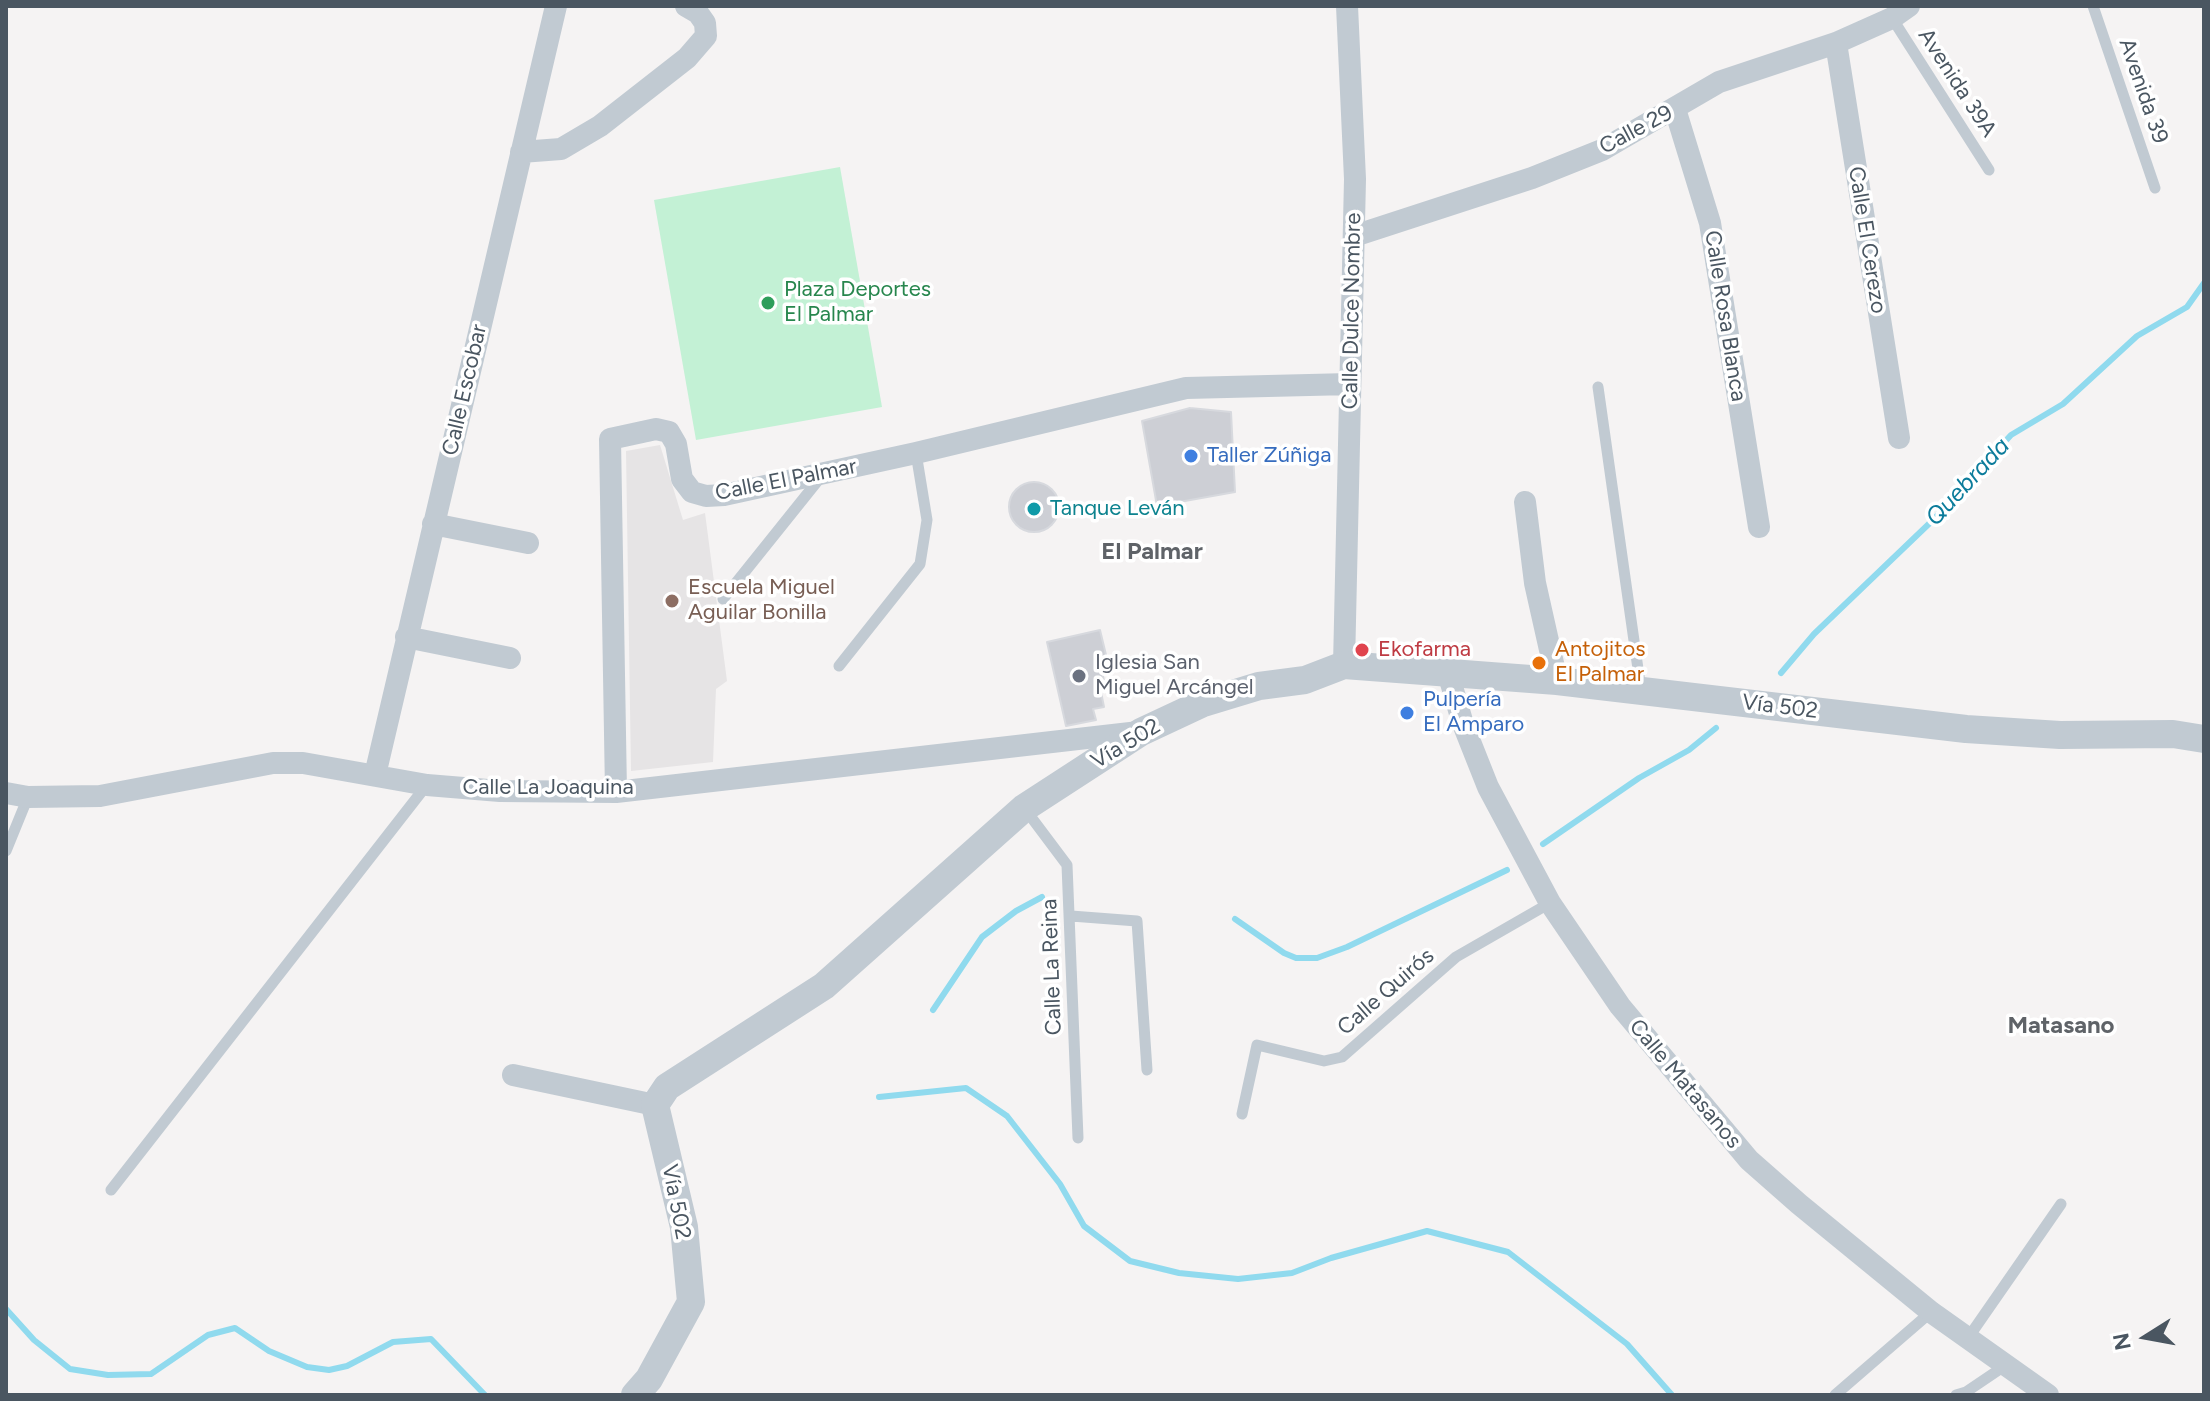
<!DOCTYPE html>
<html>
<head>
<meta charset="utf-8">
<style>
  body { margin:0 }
  #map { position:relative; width:2210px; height:1401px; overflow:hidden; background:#f5f3f3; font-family:Figtree,sans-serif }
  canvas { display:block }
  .frame { position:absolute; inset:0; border:8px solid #4a5661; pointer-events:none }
  .north { position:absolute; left:2106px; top:1297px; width:80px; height:80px; -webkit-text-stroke:6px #fff; paint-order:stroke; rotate:259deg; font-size:22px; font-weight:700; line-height:32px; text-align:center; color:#4a5661 }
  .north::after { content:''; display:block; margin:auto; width:28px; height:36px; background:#4a5661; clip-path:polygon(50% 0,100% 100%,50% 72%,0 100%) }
</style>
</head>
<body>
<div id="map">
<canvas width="2210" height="1401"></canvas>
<div class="frame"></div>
<div class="north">N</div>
</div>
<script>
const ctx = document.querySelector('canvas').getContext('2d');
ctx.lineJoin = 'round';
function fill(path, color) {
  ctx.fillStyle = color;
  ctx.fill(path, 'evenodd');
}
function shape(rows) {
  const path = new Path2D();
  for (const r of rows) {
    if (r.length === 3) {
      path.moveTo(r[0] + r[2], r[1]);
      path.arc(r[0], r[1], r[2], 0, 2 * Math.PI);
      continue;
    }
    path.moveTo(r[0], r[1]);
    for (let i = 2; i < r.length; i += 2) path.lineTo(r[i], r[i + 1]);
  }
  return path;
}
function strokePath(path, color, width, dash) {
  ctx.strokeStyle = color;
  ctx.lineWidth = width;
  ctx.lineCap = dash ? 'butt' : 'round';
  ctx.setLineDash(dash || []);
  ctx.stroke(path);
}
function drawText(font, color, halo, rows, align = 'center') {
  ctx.font = font + ' Figtree,sans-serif';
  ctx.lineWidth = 7;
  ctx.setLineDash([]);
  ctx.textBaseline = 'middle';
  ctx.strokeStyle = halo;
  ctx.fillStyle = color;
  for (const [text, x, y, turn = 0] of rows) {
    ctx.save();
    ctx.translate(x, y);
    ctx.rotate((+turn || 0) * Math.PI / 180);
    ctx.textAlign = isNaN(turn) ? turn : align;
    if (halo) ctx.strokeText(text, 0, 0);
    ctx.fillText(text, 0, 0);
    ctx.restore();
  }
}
const education = shape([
  [660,445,683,520,705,513,727,681,716,689,713,762,631,771,626,451]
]);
const green = shape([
  [840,167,882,407,696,440,654,200]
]);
const stream = shape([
  [1781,673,1814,634,1934,519,2011,435,2063,404,2137,336,2187,307,2204,283],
  [1543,844,1639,778,1689,750,1716,728],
  [1235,919,1284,953,1296,958,1317,958,1347,947,1507,870],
  [933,1010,982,937,1016,911,1042,897],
  [879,1097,966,1088,1007,1116,1060,1184,1084,1226,1130,1261,1179,1273,1238,1279,1292,1273,1331,1258,1427,1231,1508,1252,1627,1344,1672,1395],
  [6,1309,34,1340,70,1369,108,1375,151,1374,208,1335,235,1328,269,1351,307,1367,329,1370,347,1366,393,1342,431,1339,485,1395]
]);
const building = shape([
  [1190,408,1231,412,1235,492,1157,506,1142,421,1190,408],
  [1034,507,25],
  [1100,630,1107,659,1100,661,1106,691,1101,692,1104,707,1093,709,1096,720,1066,726,1047,642,1100,630]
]);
const service = shape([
  [2093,6,2155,188],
  [1892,18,1989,170],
  [1598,387,1641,690],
  [723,599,820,478],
  [839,666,920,564,927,520,916,453],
  [1025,809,1067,865,1078,1138],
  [6,851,28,797],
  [1071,916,1137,921,1147,1070],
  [1242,1114,1257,1045,1324,1061,1342,1057,1456,957,1550,903],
  [111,1190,426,786],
  [1968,1338,2061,1204],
  [1835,1395,1931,1312],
  [1956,1395,1966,1392,2006,1365]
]);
const minor = shape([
  [1836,43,1899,438],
  [1675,109,1710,223,1759,527],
  [521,152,561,149,600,126,687,58,706,36,705,23,698,13,686,6],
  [1354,236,1532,178,1602,150,1719,82,1836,43,1892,18,1909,6],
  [1525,502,1535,583,1557,681],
  [433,524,528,543],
  [406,637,510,658],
  [1344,665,1355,179,1347,6],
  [1448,673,1463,724,1488,787,1550,903,1620,1006,1749,1160,1799,1204,1931,1312,2048,1395],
  [375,775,556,6],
  [616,792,610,439,656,429,669,432,676,444,682,479,692,492,706,496,724,495,916,453,1186,388,1350,384],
  [6,793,28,797,100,796,273,763,303,763,427,785,500,791,616,792,1139,732],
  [513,1075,655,1105]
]);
const tertiary = shape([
  [635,1395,649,1379,691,1302,684,1227,655,1105,667,1087,824,986,1024,808,1141,732,1203,703,1259,686,1305,680,1344,665,1557,681,1966,729,2060,735,2173,734,2204,739]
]);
const markers = [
  [768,303,8,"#2e9e5b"],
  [1191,456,8,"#3f7fe0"],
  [1034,509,8,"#0f9aa8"],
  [672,601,8,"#8d6e63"],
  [1362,650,8,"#e0444e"],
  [1539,663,8,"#e8710a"],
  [1079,676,8,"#6b7280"],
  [1407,713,8,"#3f7fe0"]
];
const streetNames = [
  ["Avenida 39A",1957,83,57],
  ["Avenida 39",2143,91,71],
  ["Calle 29",1636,130,-28],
  ["Calle El Cerezo",1867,240,81],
  ["Calle Dulce Nombre",1352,311,-89],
  ["Calle Rosa Blanca",1725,316,81],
  ["Calle Escobar",465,390,-77],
  ["Calle El Palmar",786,480,-11],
  ["Vía 502",1780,707,7],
  ["Vía 502",1126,744,-31],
  ["Calle La Joaquina",548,788],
  ["Calle La Reina",1052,967,-92],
  ["Calle Quirós",1386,992,-41],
  ["Calle Matasanos",1685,1084,50],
  ["Vía 502",676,1202,79]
];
const leisureNames = [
  ["Plaza Deportes",784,290],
  ["El Palmar",784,315]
];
const shopNames = [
  ["Taller Zúñiga",1207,456],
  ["Pulpería",1423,700],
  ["El Amparo",1423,725]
];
const cultureNames = [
  ["Tanque Leván",1050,509]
];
const educationNames = [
  ["Escuela Miguel",688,588],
  ["Aguilar Bonilla",688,613]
];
const healthNames = [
  ["Ekofarma",1378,650]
];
const foodNames = [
  ["Antojitos",1555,650],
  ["El Palmar",1555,675]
];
const worshipNames = [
  ["Iglesia San",1095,663],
  ["Miguel Arcángel",1095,688]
];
const waterNames = [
  ["Quebrada",1968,482,-47]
];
const neighbourhoodNames = [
  ["El Palmar",1152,552],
  ["Matasano",2061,1026]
];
fill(education, '#e6e4e5');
fill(green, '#c3f1d5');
strokePath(stream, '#90daee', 6);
fill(building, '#cdcfd5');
strokePath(building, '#d7d9de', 2);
strokePath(service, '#c1cad2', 11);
strokePath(minor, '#c1cad2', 22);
strokePath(tertiary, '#c1cad2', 28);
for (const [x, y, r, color] of markers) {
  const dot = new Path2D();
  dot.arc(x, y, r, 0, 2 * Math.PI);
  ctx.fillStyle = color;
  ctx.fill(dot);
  strokePath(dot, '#fff', 3);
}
drawText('22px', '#4a5661', '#fff', streetNames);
drawText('22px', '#27864d', '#fff', leisureNames, 'left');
drawText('22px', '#366cbe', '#fff', shopNames, 'left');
drawText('22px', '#0d838f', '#fff', cultureNames, 'left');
drawText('22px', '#785e54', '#fff', educationNames, 'left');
drawText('22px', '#be3a42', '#fff', healthNames, 'left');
drawText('22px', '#c56008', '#fff', foodNames, 'left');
drawText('22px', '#5b616d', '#fff', worshipNames, 'left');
drawText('italic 24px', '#0c7c9b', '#fff', waterNames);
drawText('bold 24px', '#5f6368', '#fff', neighbourhoodNames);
</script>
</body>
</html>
